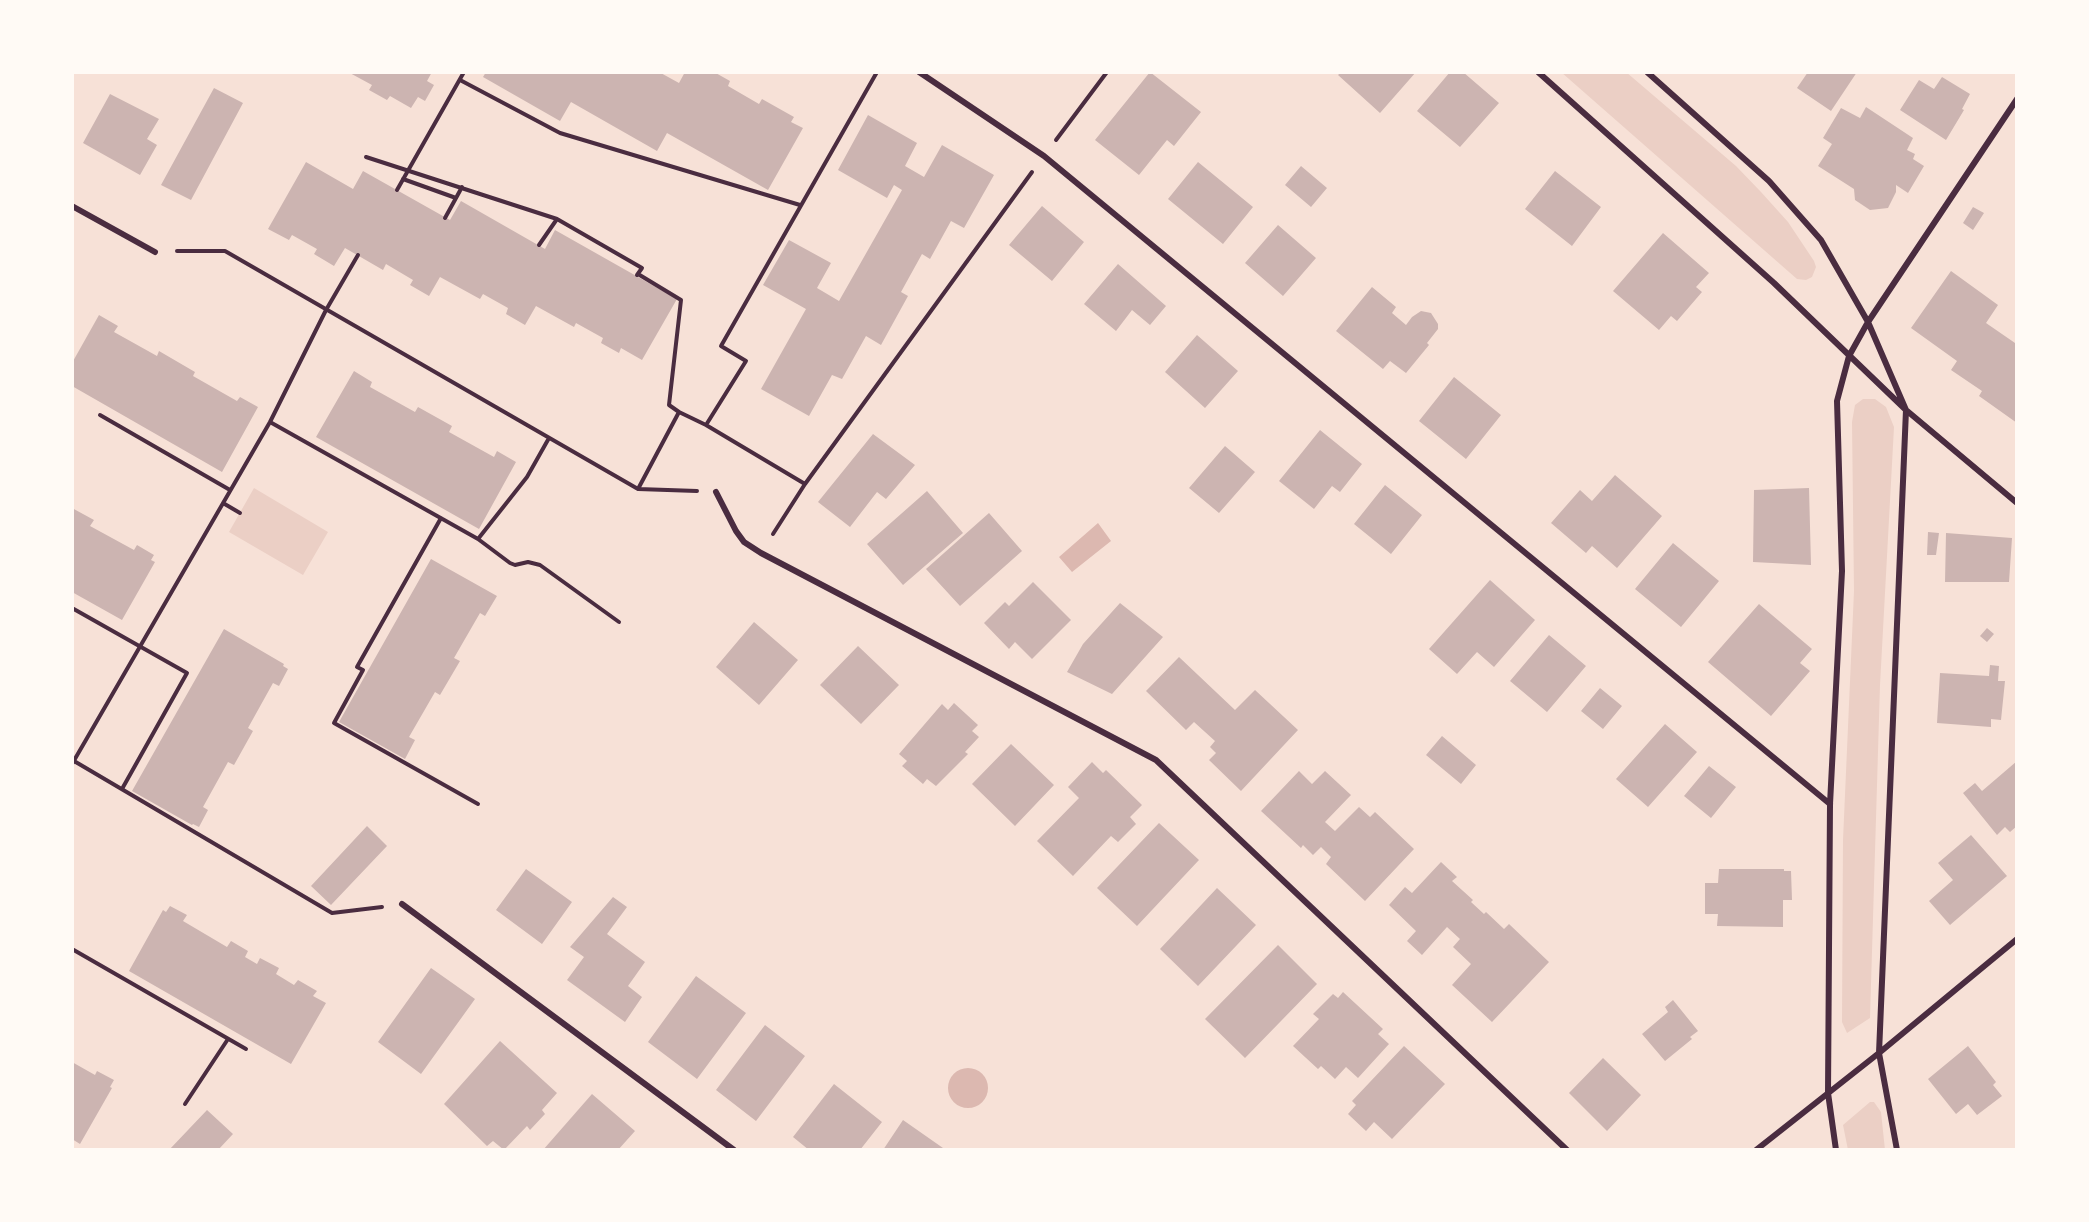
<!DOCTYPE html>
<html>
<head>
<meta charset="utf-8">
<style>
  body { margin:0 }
  #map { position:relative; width:2089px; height:1222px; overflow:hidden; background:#f7e1d7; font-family:"Sofia Sans Condensed",sans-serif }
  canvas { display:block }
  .frame { position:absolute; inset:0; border:74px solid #fffaf5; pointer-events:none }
</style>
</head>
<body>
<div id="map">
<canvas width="2089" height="1222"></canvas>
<div class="frame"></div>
</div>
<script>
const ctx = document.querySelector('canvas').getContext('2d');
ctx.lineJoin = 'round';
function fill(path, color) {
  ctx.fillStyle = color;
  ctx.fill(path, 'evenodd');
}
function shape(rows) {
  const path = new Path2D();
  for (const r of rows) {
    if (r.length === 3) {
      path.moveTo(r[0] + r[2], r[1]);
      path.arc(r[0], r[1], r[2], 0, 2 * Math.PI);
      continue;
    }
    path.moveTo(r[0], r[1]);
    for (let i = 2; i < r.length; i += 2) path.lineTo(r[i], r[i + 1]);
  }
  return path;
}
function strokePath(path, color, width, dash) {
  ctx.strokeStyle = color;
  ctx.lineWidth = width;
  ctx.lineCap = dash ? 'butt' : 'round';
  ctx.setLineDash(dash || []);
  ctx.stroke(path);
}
const green = shape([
  [1561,72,1626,72,1736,166,1761,192,1788,222,1814,261,1816,267,1812,277,1806,280,1797,279],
  [1863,399,1875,399,1886,407,1894,427,1880,685,1870,1018,1847,1033,1842,1022,1843,840,1854,591,1852,422,1855,405],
  [254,488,328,532,303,575,229,532],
  [1870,1102,1874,1102,1881,1112,1885,1150,1848,1150,1843,1125]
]);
const water = shape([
  [1098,523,1111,541,1072,572,1059,557],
  [968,1088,20]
]);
const building = shape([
  [348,72,432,72,427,81,434,85,425,101,418,97,411,108,390,96,387,100,369,90,372,85],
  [486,72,659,72,679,83,685,72,714,72,730,81,728,86,759,104,762,99,794,117,791,122,803,128,768,190,667,133,657,151,571,102,560,121,483,77],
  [1150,72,1201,112,1174,146,1167,140,1139,175,1095,140],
  [1341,72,1416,72,1380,113,1338,75],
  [1450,72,1463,72,1499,103,1460,147,1417,111],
  [1808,72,1857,72,1831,111,1797,88],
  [1942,77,1970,94,1962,109,1964,110,1946,140,1900,110,1919,80,1934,89],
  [214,88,243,103,191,200,161,185],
  [110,94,159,119,147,139,157,145,140,175,83,143],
  [1866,107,1913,138,1907,150,1915,154,1913,159,1924,166,1908,193,1896,185,1896,192,1888,208,1870,210,1855,200,1854,189,1818,166,1832,144,1823,138,1841,108,1860,118],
  [868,115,917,143,905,166,924,177,942,145,994,175,964,228,951,221,930,259,922,254,901,292,908,296,881,345,866,336,842,379,832,375,809,416,761,389,806,309,763,285,789,240,831,263,817,288,839,301,902,190,894,185,887,198,838,170],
  [306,162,353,189,363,171,450,220,461,201,545,249,555,230,677,299,642,360,621,348,619,353,601,343,603,338,576,323,574,327,536,306,525,325,506,314,508,308,483,294,480,299,440,277,429,296,410,285,413,280,386,264,383,270,345,248,334,266,314,254,317,249,292,235,289,240,268,229],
  [1198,162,1253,207,1223,244,1168,199],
  [1301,166,1327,188,1311,207,1285,185],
  [1555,171,1601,207,1572,246,1525,209],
  [1042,206,1084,242,1052,281,1009,245],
  [1973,207,1984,213,1973,230,1963,223],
  [1278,225,1316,258,1283,296,1245,263],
  [1663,233,1709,273,1696,287,1702,292,1677,321,1671,316,1659,330,1613,291],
  [1118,264,1166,306,1150,325,1132,310,1116,331,1084,304],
  [1951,271,1998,305,1986,323,2015,343,2017,341,2017,423,1979,396,1982,391,1951,370,1957,361,1911,328],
  [1372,287,1396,307,1392,313,1406,325,1412,317,1421,311,1431,313,1438,324,1438,329,1427,343,1429,345,1406,373,1390,361,1383,369,1336,331],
  [99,315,118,326,114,332,157,356,159,351,195,372,193,376,237,401,240,397,258,407,222,472,72,386,72,363],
  [1197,335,1238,371,1205,408,1165,372],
  [354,371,372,382,370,387,415,412,418,407,452,426,449,432,494,457,497,451,516,462,479,529,316,437],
  [1454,377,1501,415,1466,459,1419,421],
  [1320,430,1362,464,1340,492,1332,486,1314,509,1279,481],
  [873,434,915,465,886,499,877,492,850,527,818,502],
  [1225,446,1255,472,1219,513,1189,488],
  [1615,475,1662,516,1617,568,1592,546,1586,553,1551,523,1580,490,1592,501],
  [1385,485,1422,515,1391,554,1354,524],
  [1809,488,1811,565,1753,562,1754,490],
  [927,491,963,533,903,585,867,544],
  [72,508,94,520,90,526,134,550,137,545,154,555,151,560,155,562,122,620,72,592],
  [989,513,1022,551,960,606,926,569],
  [1928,532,1939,533,1936,555,1927,555],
  [1946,533,2012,538,2009,582,1945,582],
  [1673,543,1719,581,1681,627,1635,589],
  [431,559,497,596,485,616,480,613,454,658,460,661,440,695,435,692,409,737,415,740,405,759,339,722],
  [1490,580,1535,620,1494,667,1477,652,1457,674,1429,649],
  [1033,582,1071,620,1032,659,1015,642,1009,649,984,623,1005,602,1009,606],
  [1120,603,1163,637,1112,694,1067,672,1083,644],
  [1759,604,1812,649,1800,663,1810,671,1771,716,1708,662],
  [754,622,798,660,759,705,716,667],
  [1987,628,1994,634,1987,642,1980,636],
  [224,629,284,664,283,666,288,669,279,686,273,683,248,728,253,731,234,765,228,762,203,807,208,810,199,827,193,824,192,825,132,791],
  [1549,635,1586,666,1547,712,1510,681],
  [858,646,899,685,861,724,820,685],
  [1179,657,1235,710,1255,690,1298,730,1241,791,1209,760,1216,753,1210,747,1215,741,1194,722,1186,730,1146,691],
  [1990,665,1999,666,1998,681,2005,681,2001,720,1991,719,1991,727,1937,723,1940,673,1989,676],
  [1600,688,1622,706,1603,729,1581,711],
  [954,703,978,725,972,731,979,737,965,752,968,754,936,786,927,779,923,784,902,766,907,761,899,754,942,704,948,710],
  [1665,724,1697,752,1648,807,1616,779],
  [1442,736,1476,765,1461,784,1426,755],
  [1011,744,1054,785,1015,826,972,784],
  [2017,761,2017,826,2010,832,2005,827,1997,835,1963,793,1975,783,1982,791],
  [1092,762,1103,773,1106,770,1142,805,1130,817,1136,824,1118,842,1111,836,1073,876,1037,841,1079,798,1068,787],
  [1709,766,1736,787,1711,818,1684,796],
  [1299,771,1312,784,1325,771,1351,795,1325,822,1335,831,1359,807,1370,817,1375,812,1414,849,1365,901,1326,864,1331,857,1321,847,1313,855,1303,845,1301,848,1261,811],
  [1159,823,1199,860,1137,926,1097,888],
  [367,826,387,846,331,905,311,886],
  [1971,835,2007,876,1950,925,1929,901,1953,880,1938,863],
  [1441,862,1457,877,1452,881,1473,900,1471,902,1484,914,1486,912,1504,929,1509,924,1549,962,1492,1022,1452,985,1471,964,1453,947,1460,939,1447,927,1422,955,1407,941,1416,931,1389,905,1405,887,1412,893],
  [526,869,572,902,542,944,496,910],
  [1719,869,1784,869,1784,871,1791,871,1792,900,1783,900,1783,927,1717,926,1718,914,1705,914,1705,883,1718,883],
  [1217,888,1256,925,1198,986,1160,949],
  [613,897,627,907,607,934,645,962,628,986,642,997,625,1022,567,980,584,957,570,947],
  [170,906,187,915,183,921,227,947,231,941,248,951,245,957,257,964,260,958,279,968,276,974,294,985,298,980,317,991,313,996,326,1003,291,1064,129,971,163,910,166,912],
  [1278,945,1317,984,1245,1058,1205,1019],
  [431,968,475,999,421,1074,378,1042],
  [696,976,746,1013,697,1079,648,1042],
  [1343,992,1383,1029,1378,1034,1389,1044,1358,1078,1346,1067,1335,1079,1321,1066,1318,1069,1293,1046,1319,1019,1313,1014,1333,994,1338,998],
  [1673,1000,1698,1031,1690,1037,1692,1039,1665,1061,1642,1034,1668,1012,1665,1007],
  [765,1025,805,1056,756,1121,716,1090],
  [500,1041,557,1093,542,1110,545,1114,530,1130,527,1126,504,1150,493,1141,487,1146,444,1104],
  [1404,1046,1445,1084,1392,1139,1374,1122,1366,1131,1348,1114,1356,1105,1352,1101],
  [1968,1046,1996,1082,1993,1085,2002,1096,1977,1115,1968,1104,1956,1114,1928,1079],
  [1603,1058,1641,1095,1607,1131,1569,1093],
  [72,1062,95,1075,97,1071,114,1080,110,1087,112,1088,80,1144,72,1139],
  [834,1084,882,1122,860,1150,809,1150,793,1137],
  [592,1094,635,1131,618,1150,543,1150],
  [207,1110,233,1134,218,1150,169,1150],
  [903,1120,943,1148,941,1150,883,1150]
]);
const path = shape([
  [460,80,560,133,800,205],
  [1056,140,1107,72],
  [366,157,557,219,539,245],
  [403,179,456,198,462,187],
  [397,190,464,72],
  [445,218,456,198],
  [557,219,642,268,637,275],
  [177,251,225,251,638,489,697,491],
  [638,274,681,300,669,405,679,412],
  [100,415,230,490],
  [270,422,478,539,527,477,549,438],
  [706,425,746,361,721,346,877,72],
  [638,489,679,412,706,425,805,484],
  [223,503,240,513],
  [441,518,357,667,363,670,334,723,478,804],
  [773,534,805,484,1032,172],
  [478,539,510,563,515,565,528,562,540,565,619,622],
  [72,608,187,673,122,789],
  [74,761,332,913,382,907],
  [72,764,270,422,326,310,358,255],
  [72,949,246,1049],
  [185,1104,228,1039]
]);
const minor = shape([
  [919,72,1044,156,1830,804],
  [1538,72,1774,283,1906,410,2017,503],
  [1647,72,1769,181,1821,240,1868,322,1906,410,1879,1053,1897,1150],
  [72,206,155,252],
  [716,492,736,531,744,542,761,553,1156,760,1567,1150],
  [402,904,734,1150],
  [1756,1150,1879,1053,2017,939],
  [1836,1150,1828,1093,1830,804,1842,571,1837,401,1849,356,1868,322,2017,99]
]);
fill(green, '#ebcfc5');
fill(water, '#dcb8b0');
fill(building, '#ccb4b1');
strokePath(path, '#4a2c40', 4);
strokePath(minor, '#4a2c40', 6);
</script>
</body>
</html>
